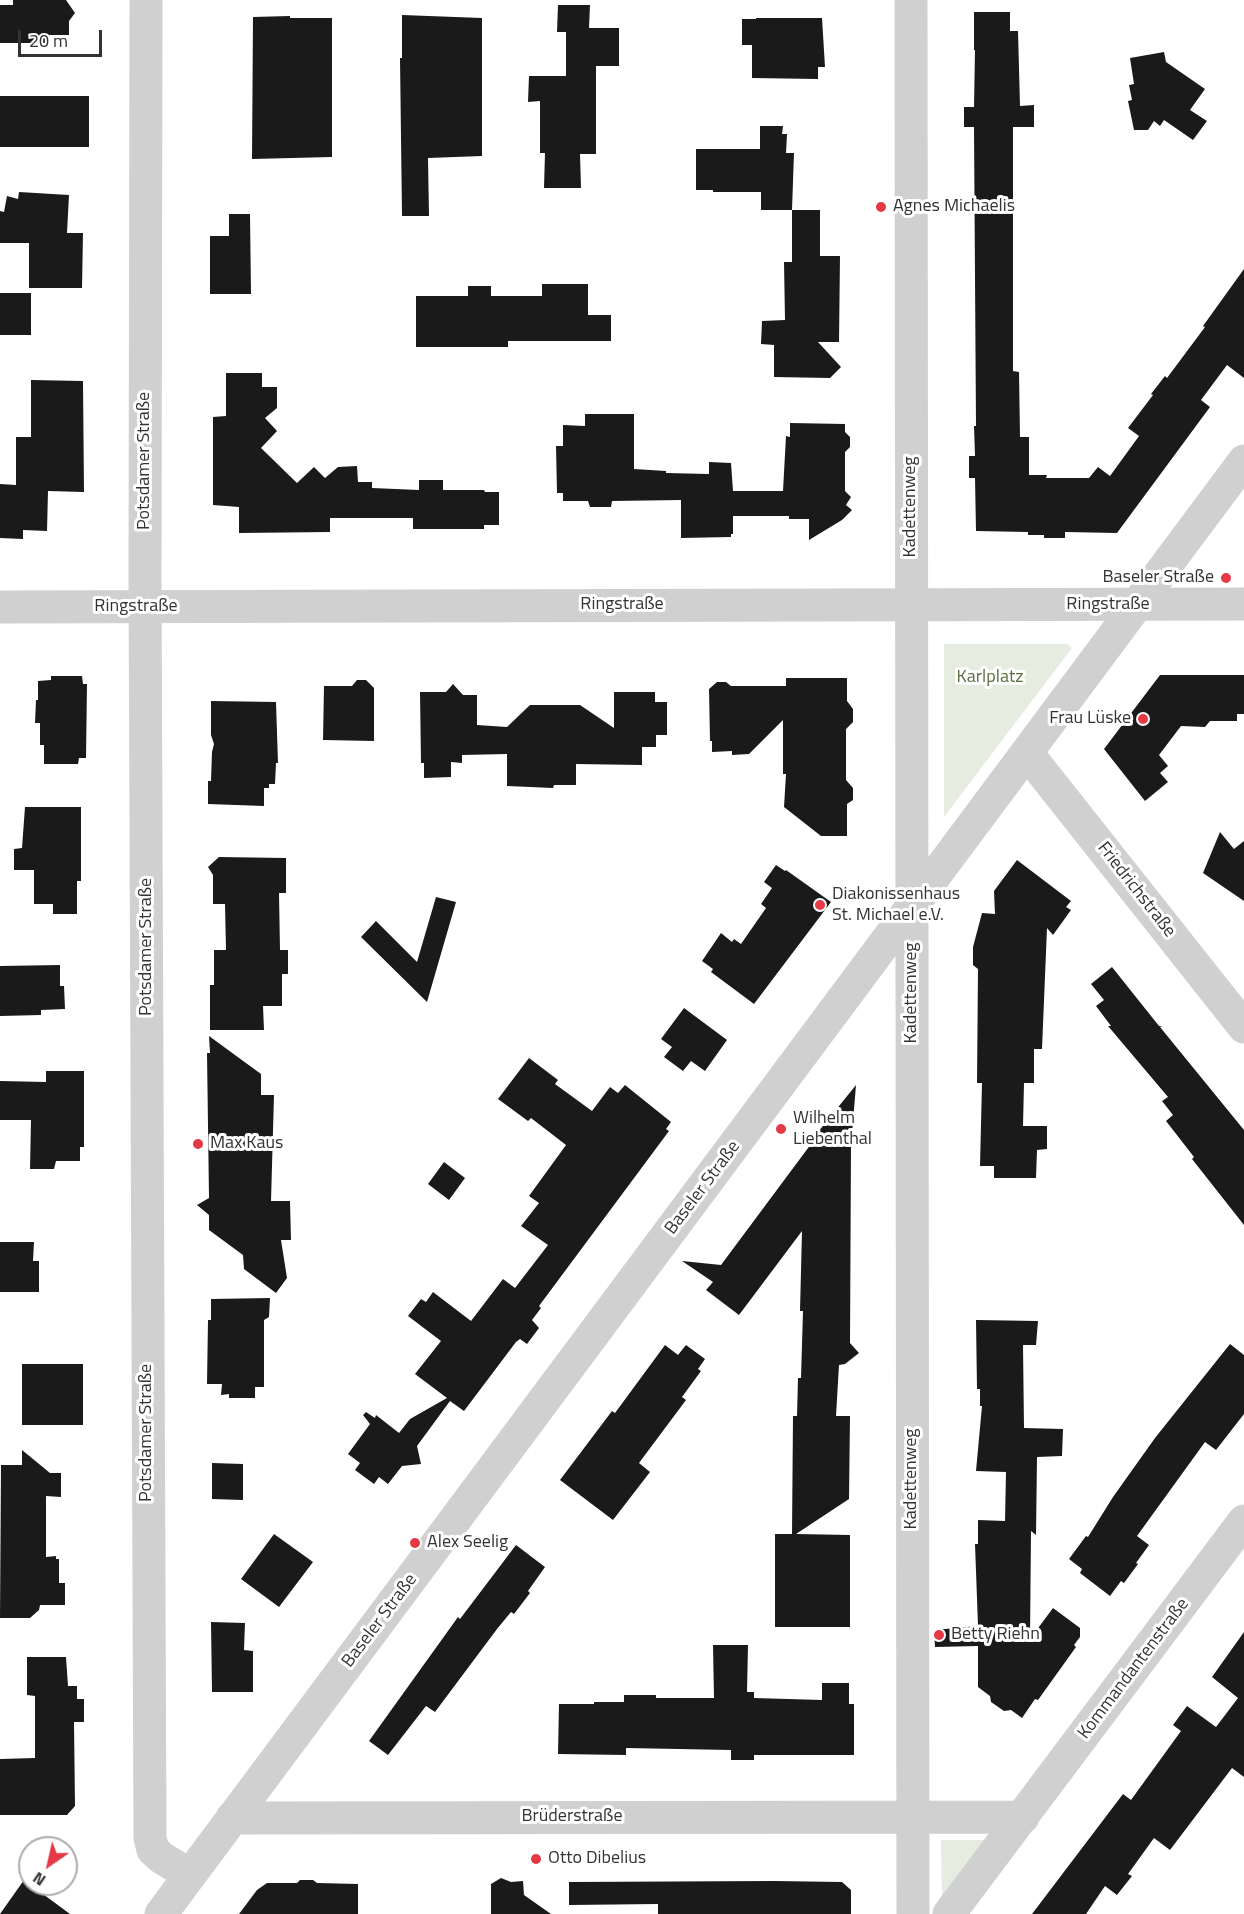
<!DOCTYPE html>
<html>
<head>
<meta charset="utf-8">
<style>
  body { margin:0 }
  #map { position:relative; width:1244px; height:1914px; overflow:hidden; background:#fff; font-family:"Titillium Web",sans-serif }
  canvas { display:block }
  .north { position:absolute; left:18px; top:1836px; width:60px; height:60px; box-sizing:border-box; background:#fff; border:2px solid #adadad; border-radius:50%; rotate:214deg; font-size:16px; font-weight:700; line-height:24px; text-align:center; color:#333 }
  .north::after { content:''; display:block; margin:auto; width:21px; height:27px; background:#e63946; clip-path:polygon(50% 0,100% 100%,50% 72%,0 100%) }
  .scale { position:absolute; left:18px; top:30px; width:84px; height:27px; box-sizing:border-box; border:3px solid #333; border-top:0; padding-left:8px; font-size:18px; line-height:21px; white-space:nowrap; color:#333; -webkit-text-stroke:4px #fff; paint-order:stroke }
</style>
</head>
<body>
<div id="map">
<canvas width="1244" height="1914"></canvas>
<div class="north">N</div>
<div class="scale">20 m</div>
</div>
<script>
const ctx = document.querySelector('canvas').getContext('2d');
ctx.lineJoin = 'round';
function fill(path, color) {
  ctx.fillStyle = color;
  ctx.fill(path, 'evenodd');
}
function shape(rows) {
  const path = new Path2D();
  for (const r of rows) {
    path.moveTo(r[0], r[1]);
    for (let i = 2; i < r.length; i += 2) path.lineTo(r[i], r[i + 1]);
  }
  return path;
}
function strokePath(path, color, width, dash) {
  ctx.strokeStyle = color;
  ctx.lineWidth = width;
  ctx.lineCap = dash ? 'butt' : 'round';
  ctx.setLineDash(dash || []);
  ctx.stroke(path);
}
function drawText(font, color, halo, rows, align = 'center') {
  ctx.font = font + ' "Titillium Web",sans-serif';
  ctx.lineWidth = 6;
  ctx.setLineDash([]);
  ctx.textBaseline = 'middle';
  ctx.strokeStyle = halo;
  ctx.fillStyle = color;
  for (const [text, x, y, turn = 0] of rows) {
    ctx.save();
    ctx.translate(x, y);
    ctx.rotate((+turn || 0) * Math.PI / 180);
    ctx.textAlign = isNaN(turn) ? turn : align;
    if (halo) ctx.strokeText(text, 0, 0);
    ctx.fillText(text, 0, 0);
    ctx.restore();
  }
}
const green = shape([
  [944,644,1067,644,1072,648,944,817],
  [941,1840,990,1840,942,1901,941,1844]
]);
const building = shape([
  [13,0,66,0,75,13,69,21,69,35,47,35,47,43,0,43,0,5,13,5],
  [558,5,590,5,589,28,619,28,619,66,596,66,596,154,580,154,581,188,544,188,545,153,540,153,540,101,528,102,529,76,566,76,566,32,557,32],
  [974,12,1010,12,1010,31,1018,31,1020,106,1034,105,1034,127,1013,127,1013,371,1019,372,1020,437,1029,437,1029,475,1047,475,1046,478,1089,478,1098,467,1110,476,1139,436,1128,428,1153,395,1151,394,1165,376,1167,378,1205,327,1203,326,1244,269,1244,378,1227,365,1201,400,1210,407,1117,533,1065,532,1065,538,1044,538,1044,535,1028,535,1028,532,976,531,975,478,969,478,969,456,975,456,974,426,976,426,974,127,964,127,964,107,974,107,975,50,974,50],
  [402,15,482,18,482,156,428,158,429,216,402,216,400,58,402,58],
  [290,16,290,18,332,18,332,157,252,159,253,17],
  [756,18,822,18,825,67,818,67,818,79,752,78,752,45,742,45,742,19,756,19],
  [1164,52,1166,62,1205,89,1190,110,1207,121,1193,140,1164,120,1160,126,1154,121,1148,130,1134,130,1128,101,1132,100,1129,85,1134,84,1130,58],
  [0,96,89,96,89,147,0,147],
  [760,126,783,126,782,134,787,134,786,153,794,153,792,210,761,210,761,192,713,192,713,190,696,190,696,149,760,149],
  [19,192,69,195,67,233,83,233,82,288,29,288,29,243,0,243,0,211,4,212,7,196,18,199],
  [792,210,820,210,820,256,840,256,839,342,818,342,841,367,830,378,774,377,774,345,761,344,762,321,785,320,784,262,792,262],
  [229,214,250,214,251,294,210,294,210,236,229,236],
  [542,284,588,284,588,315,611,315,611,341,508,341,508,347,416,347,416,296,468,296,468,286,491,286,491,296,542,296],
  [0,293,31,293,31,335,0,335],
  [226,373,262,373,262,387,277,387,277,408,265,418,277,431,261,448,297,483,314,467,325,478,338,467,357,466,358,482,372,482,372,488,419,490,419,480,443,480,443,490,484,490,485,492,499,492,499,525,484,525,484,529,413,529,413,518,330,518,330,532,239,533,239,507,213,505,213,417,226,416],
  [31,380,83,381,84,492,48,491,47,531,23,530,23,539,0,538,0,484,16,485,16,437,31,437],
  [585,414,634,414,634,469,666,471,666,473,709,474,709,462,731,463,733,491,783,491,786,436,790,437,790,423,845,424,845,432,850,437,850,447,845,452,845,491,851,497,846,505,852,510,842,520,809,540,809,519,789,519,789,516,733,516,733,534,731,534,731,537,681,538,681,500,612,501,611,507,590,507,588,501,563,501,563,493,557,493,556,446,563,446,563,425,585,426],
  [1160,675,1244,675,1244,714,1237,714,1237,721,1210,721,1205,727,1181,726,1159,755,1168,766,1160,773,1168,782,1145,801,1104,749],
  [51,676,82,676,83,684,87,684,86,758,79,758,78,764,44,764,44,745,40,745,40,723,35,723,36,700,38,700,38,681,51,680],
  [786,678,847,678,847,701,853,709,853,722,846,729,846,780,853,788,853,800,847,804,847,836,821,836,784,807,786,774,783,774,783,720,749,754,732,755,732,751,712,752,712,741,710,741,709,689,717,682,726,682,731,686,786,686],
  [357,680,366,680,374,688,374,741,323,740,324,686,352,686],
  [453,684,463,695,477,695,477,725,507,727,530,705,580,705,614,728,614,692,655,692,655,702,667,702,667,735,656,735,656,747,642,747,642,765,576,764,576,785,554,785,553,788,507,786,507,754,462,755,462,763,451,762,451,777,424,778,424,763,421,763,420,692,446,692],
  [211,701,276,702,278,763,276,763,275,784,269,784,269,788,264,788,264,806,208,804,208,781,211,781,212,752,214,744,211,735],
  [25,807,81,807,81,881,77,881,77,914,53,914,53,904,34,904,34,870,14,870,14,849,22,848],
  [1220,832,1234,849,1244,841,1244,901,1203,873],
  [219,857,286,858,286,893,279,893,280,950,288,950,288,974,282,974,282,1006,263,1006,264,1030,210,1030,210,985,214,985,214,950,226,950,225,904,213,904,213,875,208,867],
  [1017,860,1071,901,1066,907,1071,910,1053,935,1047,928,1042,1049,1034,1049,1034,1083,1024,1083,1023,1126,1047,1126,1047,1149,1037,1150,1036,1178,994,1178,994,1166,980,1166,982,1083,977,1083,978,969,973,965,973,947,982,913,995,914,994,891],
  [776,865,785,871,786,870,831,902,754,1004,711,972,713,969,702,961,721,933,732,942,734,939,741,944,766,908,761,904,772,888,764,882],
  [436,897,456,902,427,1002,361,937,376,921,417,962],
  [60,965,60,986,64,986,65,1009,41,1010,41,1015,0,1016,0,966],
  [1112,967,1159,1026,1162,1026,1160,1027,1244,1130,1244,1225,1192,1159,1194,1157,1166,1121,1173,1115,1162,1101,1168,1097,1108,1026,1111,1026,1096,1006,1104,1000,1091,984],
  [684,1008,727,1040,705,1071,691,1061,683,1071,664,1057,672,1047,661,1039],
  [209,1036,261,1074,261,1095,274,1095,271,1201,290,1201,291,1240,281,1240,287,1278,276,1293,244,1269,243,1255,209,1230,209,1215,197,1205,209,1198,207,1053,210,1053],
  [529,1058,558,1080,555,1084,592,1111,610,1087,618,1093,625,1085,671,1122,666,1129,669,1131,539,1306,541,1308,532,1320,539,1328,527,1344,520,1339,516,1342,464,1411,450,1401,417,1446,421,1464,402,1466,388,1484,379,1477,374,1484,355,1470,360,1463,348,1454,370,1424,363,1415,366,1412,375,1418,376,1415,399,1433,410,1419,447,1398,415,1374,441,1341,408,1316,421,1299,426,1302,433,1292,471,1321,503,1279,515,1288,548,1245,521,1226,539,1203,529,1196,566,1145,531,1118,528,1121,498,1099],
  [46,1071,84,1071,84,1147,80,1147,80,1161,56,1161,54,1169,30,1169,31,1120,0,1120,0,1081,46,1082],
  [856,1085,851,1146,850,1343,859,1353,845,1364,839,1365,836,1416,850,1416,849,1499,796,1534,850,1535,850,1627,775,1627,775,1534,792,1534,793,1416,797,1416,798,1378,801,1378,803,1311,800,1311,802,1231,739,1315,706,1290,713,1282,682,1261,721,1265,814,1140,814,1137],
  [444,1162,465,1178,449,1200,428,1184],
  [0,1242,34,1242,33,1261,39,1261,39,1292,0,1292],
  [270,1298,269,1317,264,1320,264,1387,255,1387,255,1398,229,1398,229,1394,221,1395,222,1384,207,1384,208,1320,211,1320,211,1299],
  [976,1320,1038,1321,1036,1345,1023,1345,1024,1428,1063,1429,1062,1456,1037,1457,1036,1535,1031,1531,1030,1639,1053,1608,1080,1628,1080,1637,1074,1645,1076,1647,1038,1700,1035,1699,1022,1718,1011,1710,1004,1711,991,1702,990,1696,978,1687,978,1646,935,1647,934,1630,978,1626,975,1544,978,1544,978,1520,1005,1521,1006,1472,976,1471,982,1406,980,1406,980,1389,977,1389],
  [1230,1344,1244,1355,1244,1414,1216,1450,1205,1442,1137,1536,1149,1545,1136,1563,1138,1564,1124,1583,1121,1581,1110,1596,1080,1573,1082,1569,1069,1559,1086,1536,1088,1537,1113,1497,1155,1438],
  [665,1345,678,1355,686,1345,705,1359,698,1369,701,1371,682,1397,686,1400,639,1463,650,1472,613,1520,560,1480,612,1411,615,1413],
  [22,1364,83,1364,83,1425,22,1425],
  [22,1450,50,1473,61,1473,61,1497,46,1496,46,1557,56,1556,56,1559,59,1559,59,1583,65,1583,65,1605,40,1605,39,1610,30,1618,0,1618,1,1465,22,1465],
  [212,1463,243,1464,243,1500,212,1499],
  [274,1534,313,1562,279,1607,241,1579],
  [516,1545,545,1567,528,1591,530,1593,514,1614,511,1612,497,1629,435,1712,426,1706,388,1755,369,1741,458,1617,460,1619],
  [211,1622,245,1623,244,1650,253,1651,253,1692,212,1692],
  [1244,1632,1244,1777,1232,1768,1170,1850,1154,1838,1128,1874,1132,1876,1117,1895,1105,1886,1086,1914,1032,1914,1123,1794,1131,1800,1181,1731,1173,1725,1187,1706,1216,1727,1238,1698,1212,1677],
  [713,1645,748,1645,747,1692,754,1692,754,1698,822,1700,822,1683,849,1683,849,1704,854,1704,854,1755,754,1755,754,1760,731,1760,731,1750,626,1748,626,1755,558,1754,559,1704,594,1704,594,1702,624,1702,624,1695,656,1695,656,1698,714,1698],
  [27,1657,66,1657,68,1686,77,1686,77,1699,84,1699,84,1722,74,1722,75,1806,67,1815,0,1815,0,1759,35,1758,35,1696,27,1695],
  [501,1878,511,1882,523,1881,524,1895,551,1914,491,1914,491,1884],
  [24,1880,70,1914,0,1914],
  [300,1880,313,1880,317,1883,358,1884,358,1914,239,1914,257,1890,267,1883,297,1883],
  [774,1881,842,1882,851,1890,851,1914,658,1914,658,1904,569,1905,569,1882]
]);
const minor = shape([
  [146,0,145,576,150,1838,153,1850,162,1858,190,1875],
  [911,0,913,1914],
  [1027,753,1244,1027],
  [232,1818,1023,1817],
  [161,1914,1244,461],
  [949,1914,1244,1521]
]);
const tertiary = shape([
  [0,607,1244,604]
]);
const markers = [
  [881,207,6,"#e63946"],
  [1226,578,6,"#e63946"],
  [1143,719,6,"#e63946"],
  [820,905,6,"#e63946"],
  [781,1129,6,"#e63946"],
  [198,1144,6,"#e63946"],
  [415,1543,6,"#e63946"],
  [939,1635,6,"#e63946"],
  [536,1859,6,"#e63946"]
];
const poiNames = [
  ["Agnes Michaelis",893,207],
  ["Baseler Straße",1214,578,"right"],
  ["Frau Lüske",1131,719,"right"],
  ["Diakonissenhaus",832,895],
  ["St. Michael e.V.",832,916],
  ["Wilhelm",793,1119],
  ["Liebenthal",793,1140],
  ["Max Kaus",210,1144],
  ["Alex Seelig",427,1543],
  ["Betty Riehn",951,1635],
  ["Otto Dibelius",548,1859]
];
const streetNames = [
  ["Potsdamer Straße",145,461,-90],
  ["Kadettenweg",911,507,-90],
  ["Ringstraße",622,605],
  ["Ringstraße",1108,605],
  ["Ringstraße",136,607],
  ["Friedrichstraße",1136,890,52],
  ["Potsdamer Straße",147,947,-90],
  ["Kadettenweg",912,993,-90],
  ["Baseler Straße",703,1188,-53],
  ["Potsdamer Straße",147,1433,-90],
  ["Kadettenweg",912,1479,-90],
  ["Baseler Straße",380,1621,-53],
  ["Kommandantenstraße",1134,1669,-53],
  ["Brüderstraße",572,1817]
];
const parkNames = [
  ["Karlplatz",990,678]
];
fill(green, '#e6ecdf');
fill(building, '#1a1a1a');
strokePath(minor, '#d0d0d0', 33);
strokePath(tertiary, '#d0d0d0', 33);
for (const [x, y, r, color] of markers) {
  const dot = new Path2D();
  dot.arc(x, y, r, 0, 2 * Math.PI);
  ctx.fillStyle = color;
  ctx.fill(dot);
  strokePath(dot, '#fff', 2);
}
drawText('18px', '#333', '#fff', poiNames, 'left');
drawText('18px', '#333', '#fff', streetNames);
drawText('18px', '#56703f', '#fff', parkNames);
</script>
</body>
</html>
